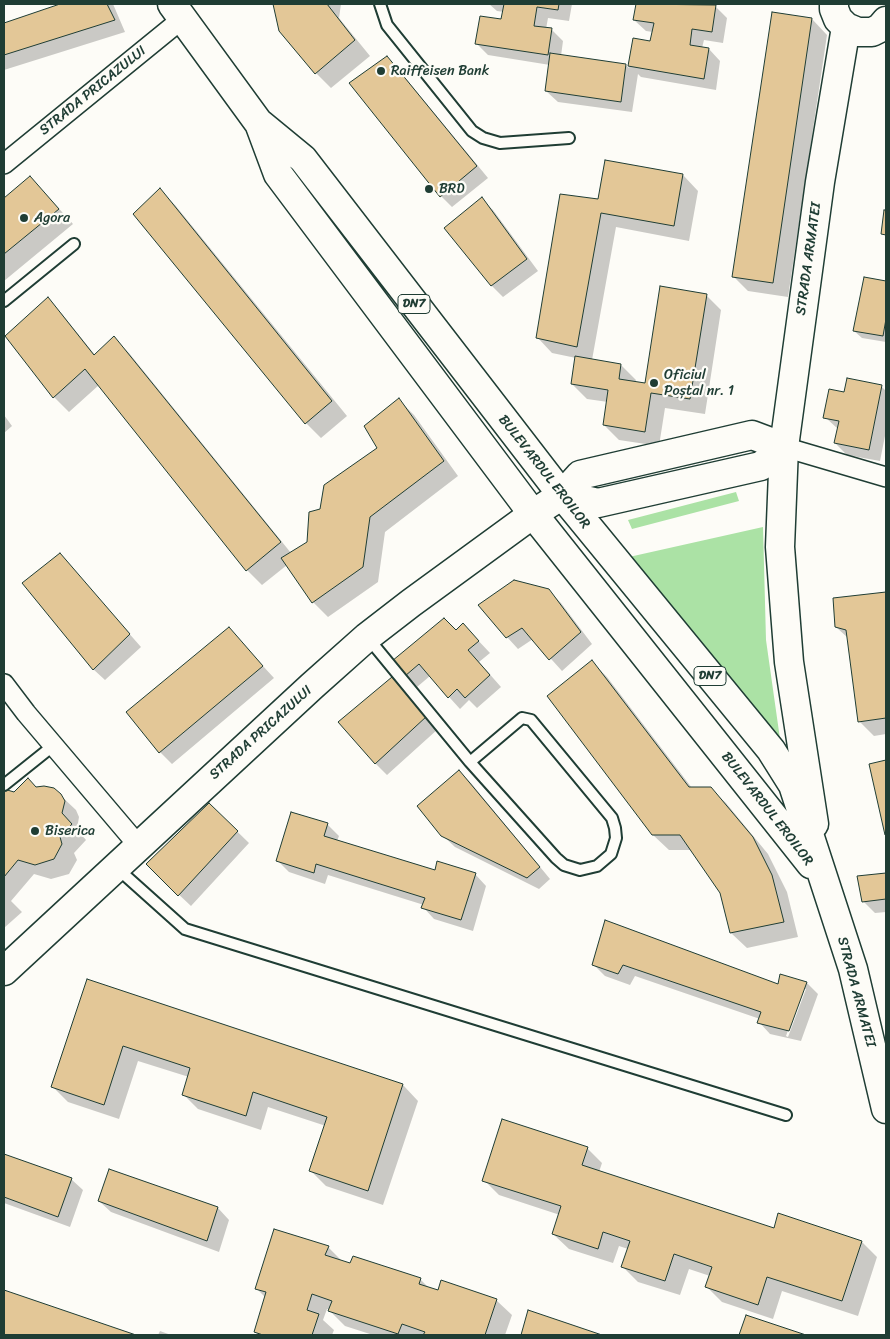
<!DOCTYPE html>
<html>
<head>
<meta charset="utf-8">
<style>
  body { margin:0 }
  #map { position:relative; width:890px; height:1339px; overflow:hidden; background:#fdfcf7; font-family:Sriracha,sans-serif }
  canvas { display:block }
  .frame { position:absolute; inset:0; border:5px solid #1f3d34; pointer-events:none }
</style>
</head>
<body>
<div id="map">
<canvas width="890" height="1339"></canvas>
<div class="frame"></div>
</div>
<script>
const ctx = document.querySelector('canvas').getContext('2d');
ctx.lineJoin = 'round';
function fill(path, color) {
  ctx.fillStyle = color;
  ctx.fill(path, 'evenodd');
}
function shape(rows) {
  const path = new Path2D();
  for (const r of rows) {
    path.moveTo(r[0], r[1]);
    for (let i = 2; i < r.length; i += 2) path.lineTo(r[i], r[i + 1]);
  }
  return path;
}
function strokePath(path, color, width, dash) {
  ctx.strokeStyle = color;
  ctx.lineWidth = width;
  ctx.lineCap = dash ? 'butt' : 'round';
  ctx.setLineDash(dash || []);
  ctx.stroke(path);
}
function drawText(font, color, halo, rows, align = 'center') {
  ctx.font = font + ' Sriracha,sans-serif';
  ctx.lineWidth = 4.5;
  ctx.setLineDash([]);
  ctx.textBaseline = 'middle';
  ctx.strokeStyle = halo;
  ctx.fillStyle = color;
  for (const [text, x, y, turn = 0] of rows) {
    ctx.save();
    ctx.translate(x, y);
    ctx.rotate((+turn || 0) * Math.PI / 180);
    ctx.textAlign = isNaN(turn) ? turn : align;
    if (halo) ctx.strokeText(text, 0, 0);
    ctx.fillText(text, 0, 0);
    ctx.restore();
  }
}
const green = shape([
  [736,492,739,501,632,529,628,520],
  [763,527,766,640,781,746,629,557]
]);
const shadow = shape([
  [64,4,113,4,125,32,4,70,4,24],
  [274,4,341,4,339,18,370,56,331,88,316,73,280,30],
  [489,4,572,4,569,21,548,18,546,29,552,30,563,41,561,56,626,65,629,68,634,40,651,43,653,32,646,31,634,20,637,4,701,4,715,6,727,18,723,43,704,40,702,48,709,49,720,61,716,90,641,77,638,74,632,112,558,102,546,91,550,65,488,55,477,44,502,20,504,12,497,11],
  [773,13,812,19,827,35,788,297,748,291,733,276],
  [386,58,398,69,488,178,452,207,441,196],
  [606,162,683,175,698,191,689,241,616,227,592,360,621,365,636,380,635,383,646,385,706,295,721,310,705,414,665,408,659,446,619,440,604,425,608,402,587,399,572,384,576,358,552,353,537,337,599,201],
  [30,177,73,224,4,281,4,200],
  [160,190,175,205,347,416,321,438,306,423],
  [481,199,493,210,538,271,503,297,492,286,446,228],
  [865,279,886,282,886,342,862,338,854,331],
  [47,299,62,314,95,355,114,338,129,353,291,553,308,543,321,509,379,448,399,400,414,415,458,476,385,532,378,582,328,617,313,602,287,565,262,585,247,570,99,385,69,412,54,397],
  [881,386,886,391,886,431,880,461,847,455,835,443,838,429,825,417,845,393],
  [4,415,12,426,4,433],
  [60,555,141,647,105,680,93,669],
  [549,591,561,603,592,644,562,671,533,639,518,649,507,637],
  [886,593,886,734,874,736,859,721,848,638,836,627,835,599],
  [229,629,274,678,172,764,160,752,128,712],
  [456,632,474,636,490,653,479,662,501,687,477,708,469,700,460,709,430,676,417,687,406,675],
  [592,662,607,677,692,788,710,788,726,803,768,854,787,892,798,937,747,948,731,933,722,893,691,850,669,850,653,835],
  [392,679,438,729,387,775,375,763],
  [886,761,886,835,870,765],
  [459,771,471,783,550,879,539,889,455,847,442,835],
  [36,788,60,795,76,810,79,817,77,829,86,840,74,853,77,860,69,874,51,879,34,874,11,901,22,912,4,928,4,791,15,793],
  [209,804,249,843,191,906,159,876],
  [327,824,339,836,337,841,435,872,475,874,486,886,473,931,434,919,423,907,424,905,328,875,325,884,289,872,278,861],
  [886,874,886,912,875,913,863,901,858,877],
  [606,922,779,986,807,983,818,994,801,1041,770,1034,759,1022,760,1019,635,976,630,985,605,976,593,964],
  [803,989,806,989,788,1037,786,1036],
  [88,981,403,1085,418,1101,383,1205,326,1186,311,1171,326,1126,268,1107,261,1130,198,1109,183,1094,189,1077,138,1061,119,1119,68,1102,53,1087],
  [587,1148,602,1163,599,1172,775,1230,862,1242,877,1257,858,1316,782,1291,773,1319,722,1302,707,1287,710,1276,689,1269,680,1295,638,1282,623,1267,628,1249,619,1246,613,1263,569,1249,553,1234,560,1215,499,1195,484,1180],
  [4,1155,71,1179,83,1190,70,1227,4,1203],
  [110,1170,218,1208,229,1220,219,1252,111,1212,99,1201],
  [328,1247,343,1262,420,1279,430,1289,439,1291,496,1300,512,1315,505,1335,373,1335,345,1326,330,1311,330,1310,327,1309,323,1320,334,1330,332,1335,259,1335,255,1332,266,1298,256,1288],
  [4,1292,132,1335,4,1335],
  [529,1312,598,1335,522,1335],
  [747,1316,803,1335,740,1335],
  [160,1331,171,1335,158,1335]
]);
const building = shape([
  [60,4,107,4,115,20,4,55,4,23,60,4],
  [273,4,327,4,355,40,315,74,279,31,273,4],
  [504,4,559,4,558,10,537,7,534,26,552,28,548,55,475,44,480,16,501,19,504,4],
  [636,4,716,5,712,32,692,29,690,45,709,48,704,79,628,66,633,38,650,41,654,23,633,20,636,4],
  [772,12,812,18,773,283,732,277,772,12],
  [550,53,626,64,621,102,545,91,550,53],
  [387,56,477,166,440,197,349,83,387,56],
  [605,160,683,174,674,226,601,213,577,347,536,338,560,194,598,199,605,160],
  [30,176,59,209,4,254,4,198,30,176],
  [160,188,332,401,305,424,133,214,160,188],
  [482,197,527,259,491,286,444,228,482,197],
  [884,210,886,210,886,235,881,234,884,210],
  [864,277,886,281,886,319,883,336,853,331,864,277],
  [660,286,707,294,690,399,651,393,645,432,603,425,608,390,571,384,575,356,621,364,619,379,645,383,660,286],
  [48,297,94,355,114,336,281,542,246,571,85,369,53,398,5,336,48,297],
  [847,378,882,385,869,450,834,443,839,421,823,418,829,389,844,392,847,378],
  [399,398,444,461,370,517,363,567,312,603,281,558,307,542,309,512,320,509,324,485,377,448,364,426,399,398],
  [60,553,130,634,93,670,22,583,60,553],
  [514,580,549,589,581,632,549,660,522,628,506,638,478,605,514,580],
  [886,592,886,718,858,722,846,630,835,627,833,598,886,592],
  [444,618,456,630,463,623,479,641,468,650,490,675,465,698,457,689,448,698,419,664,405,676,392,661,444,618],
  [229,627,263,666,159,753,126,712,229,627],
  [592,660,689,787,711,787,753,837,772,875,784,922,730,933,720,893,680,835,652,835,547,696,592,660],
  [392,677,427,716,375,764,338,722,392,677],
  [886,760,886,835,885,835,869,764,886,760],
  [459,770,540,867,527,878,441,836,417,806,459,770],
  [28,778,36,787,44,786,54,788,61,794,65,801,62,813,72,824,60,837,62,844,54,859,35,865,18,860,4,877,4,789,14,792,28,778],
  [209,803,238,831,178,896,146,864,209,803],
  [291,812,328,823,324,836,435,870,437,861,476,873,461,920,421,908,425,898,316,864,314,873,276,861,291,812],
  [886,873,886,899,862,902,857,876,886,873],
  [605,920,778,984,780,974,807,982,789,1031,757,1023,761,1012,623,965,618,974,592,965,605,920],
  [87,979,403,1084,368,1191,309,1171,327,1117,253,1092,246,1116,182,1095,190,1068,123,1046,104,1105,51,1087,87,979],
  [502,1119,588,1147,582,1165,774,1228,778,1213,862,1241,842,1301,767,1277,758,1305,705,1287,712,1267,674,1254,665,1281,621,1267,630,1241,603,1232,598,1249,552,1234,561,1206,482,1181,502,1119],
  [4,1154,72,1178,58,1217,4,1197,4,1154],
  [109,1169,218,1207,207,1241,98,1201,109,1169],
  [274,1229,329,1246,325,1255,350,1263,353,1256,421,1278,419,1284,438,1290,441,1280,497,1299,485,1335,423,1335,425,1332,402,1324,398,1334,328,1311,332,1301,312,1294,307,1310,319,1314,312,1335,263,1335,254,1332,266,1292,255,1289,274,1229],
  [4,1290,136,1335,4,1335,4,1290],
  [528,1310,602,1335,521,1335,528,1310],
  [746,1315,806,1335,739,1335,746,1315]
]);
const lane = shape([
  [380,4,387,25,472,131,483,138,500,143,569,138],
  [4,301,74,244],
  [368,638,470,762,556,858,564,865,580,870,597,866,611,854,616,838,615,828,612,818,531,720,522,718,470,762],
  [4,785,54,745],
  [118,869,185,929,786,1115]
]);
const street = shape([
  [4,164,182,19],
  [784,447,886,477],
  [4,684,26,713,138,845]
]);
const secondary = shape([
  [834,4,834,9,838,19,846,27,858,32,872,32,880,28,886,21],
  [562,495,598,503,761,466,784,447],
  [814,824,789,662,780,547,784,447,820,182,846,27],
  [4,971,312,686,367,637,411,603,533,514,562,495,580,475,752,435,784,447]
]);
const primary = shape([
  [172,4,258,122,303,159,562,495,771,750,793,785,853,969,886,1109],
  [259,123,278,174,533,514,811,864]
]);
const markers = [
  [381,71,5,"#1f3d34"],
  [429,189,5,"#1f3d34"],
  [24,218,5,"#1f3d34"],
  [654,383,5,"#1f3d34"],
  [35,831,5,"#1f3d34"]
];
const shields = [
  [414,304,32],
  [710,676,32]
];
const shieldNames = [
  ["DN7",414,304],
  ["DN7",710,676]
];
const poiNames = [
  ["Raiffeisen Bank",391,71],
  ["BRD",439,189],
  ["Agora",34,218],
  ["Oficiul",664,375],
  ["Poștal nr. 1",664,391],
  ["Biserica",45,831]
];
const streetNames = [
  ["STRADA PRICAZULUI",93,91,-39],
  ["STRADA ARMATEI",809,259,-82],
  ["BULEVARDUL EROILOR",544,472,52],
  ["STRADA PRICAZULUI",261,733,-42],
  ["BULEVARDUL EROILOR",767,809,52],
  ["STRADA ARMATEI",856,992,75]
];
fill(green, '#abe2a5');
fill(shadow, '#0003');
fill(building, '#e3c797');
strokePath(building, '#1f3d34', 1);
strokePath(lane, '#1f3d34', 14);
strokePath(street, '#1f3d34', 22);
strokePath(secondary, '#1f3d34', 31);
strokePath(primary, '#1f3d34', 31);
strokePath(lane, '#fdfcf7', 10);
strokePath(street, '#fdfcf7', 19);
strokePath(secondary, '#fdfcf7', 28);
strokePath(primary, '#fdfcf7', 28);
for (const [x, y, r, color] of markers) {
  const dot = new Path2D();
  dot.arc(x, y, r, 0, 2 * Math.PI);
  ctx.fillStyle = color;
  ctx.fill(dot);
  strokePath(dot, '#fdfcf7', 2);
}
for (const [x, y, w] of shields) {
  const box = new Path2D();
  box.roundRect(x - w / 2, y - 9.5, w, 19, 4);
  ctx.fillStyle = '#fdfcf7';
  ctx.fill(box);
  strokePath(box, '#1f3d34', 1);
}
drawText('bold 12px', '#1f3d34', null, shieldNames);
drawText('14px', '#1f3d34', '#fdfcf7', poiNames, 'left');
drawText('14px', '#1f3d34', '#fdfcf7', streetNames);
</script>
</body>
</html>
